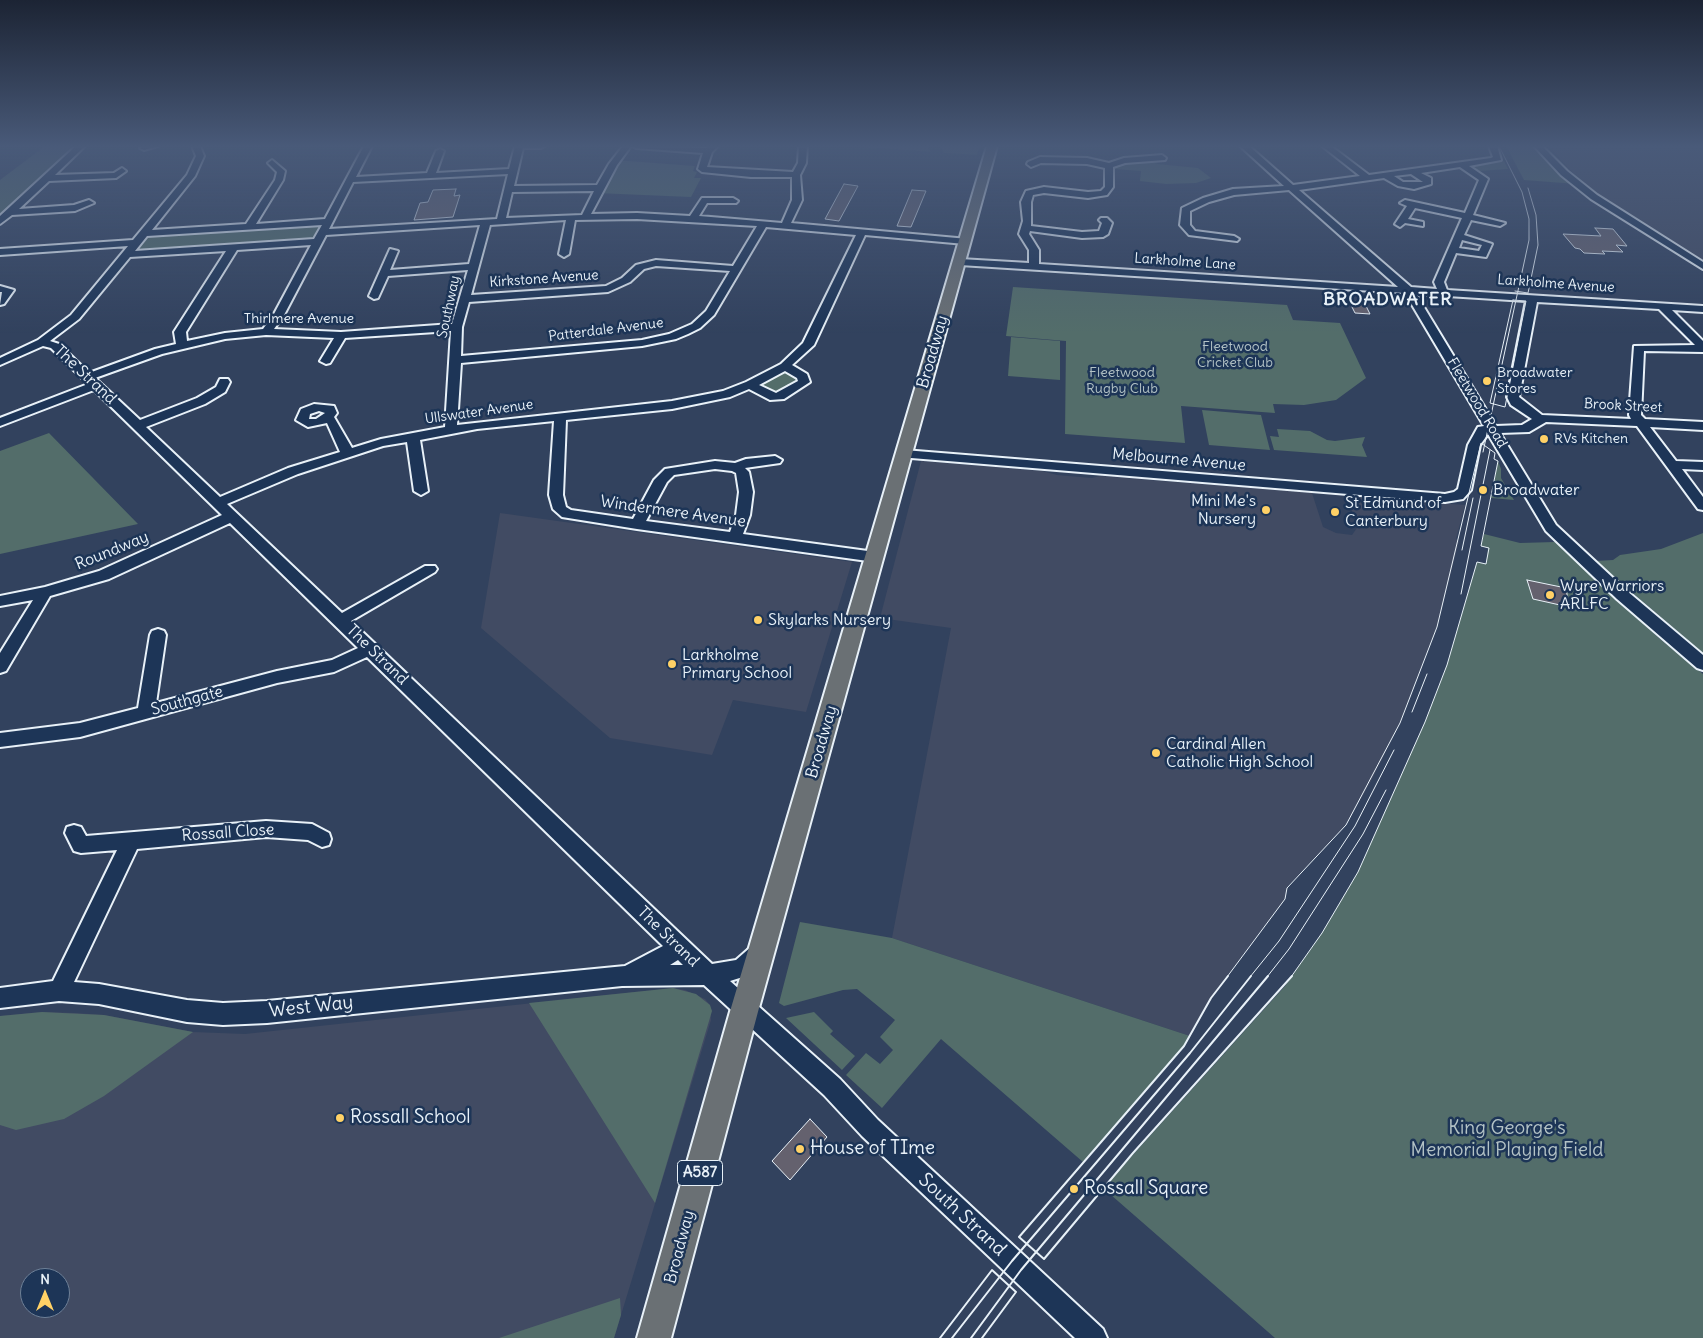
<!DOCTYPE html>
<html>
<head>
<meta charset="utf-8">
<style>
  body { margin:0 }
  #map { position:relative; width:1703px; height:1338px; overflow:hidden; background:#32425e; font-family:Delius,sans-serif }
  canvas { display:block }
  .north { position:absolute; left:20px; top:1268px; width:50px; height:50px; box-sizing:border-box; background:#1d3557; border:1px solid #6e8097; border-radius:50%; rotate:0deg; font-size:14px; font-weight:700; line-height:20px; text-align:center; color:#e8f1f8 }
  .north::after { content:''; display:block; margin:auto; width:18px; height:22px; background:#ffd166; clip-path:polygon(50% 0,100% 100%,50% 72%,0 100%) }
</style>
</head>
<body>
<div id="map">
<canvas width="1703" height="1338"></canvas>
<div class="north">N</div>
</div>
<script>
const ctx = document.querySelector('canvas').getContext('2d');
ctx.lineJoin = 'round';
function fill(path, color) {
  ctx.fillStyle = color;
  ctx.fill(path, 'evenodd');
}
function shape(rows) {
  const path = new Path2D();
  for (const r of rows) {
    path.moveTo(r[0], r[1]);
    for (let i = 2; i < r.length; i += 2) path.lineTo(r[i], r[i + 1]);
  }
  return path;
}
function strokePath(path, color, width, dash) {
  ctx.strokeStyle = color;
  ctx.lineWidth = width;
  ctx.lineCap = dash ? 'butt' : 'round';
  ctx.setLineDash(dash || []);
  ctx.stroke(path);
}
function drawText(font, color, halo, rows, align = 'center') {
  ctx.font = font + ' Delius,sans-serif';
  ctx.lineWidth = 5;
  ctx.setLineDash([]);
  ctx.textBaseline = 'middle';
  ctx.strokeStyle = halo;
  ctx.fillStyle = color;
  for (const [text, x, y, turn = 0] of rows) {
    ctx.save();
    ctx.translate(x, y);
    ctx.rotate((+turn || 0) * Math.PI / 180);
    ctx.textAlign = isNaN(turn) ? turn : align;
    if (halo) ctx.strokeText(text, 0, 0);
    ctx.fillText(text, 0, 0);
    ctx.restore();
  }
}
const built = shape([
  [1549,146,1703,146,1703,261,1604,199,1571,171],
  [921,461,1042,471,1057,475,1092,478,1100,476,1312,493,1323,527,1336,533,1352,535,1357,528,1347,496,1465,505,1456,539,1459,541,1437,627,1400,723,1370,783,1346,825,1287,887,1285,899,1211,998,1190,1036,892,938,951,628,880,618],
  [500,513,852,562,806,712,733,700,712,755,610,738,481,628],
  [673,988,685,990,705,999,710,1005,711,1020,614,1338,0,1338,0,1016,42,1012,75,1013,104,1015,193,1032,245,1034],
  [30,1278,60,1278,60,1308,30,1308]
]);
const green = shape([
  [45,146,81,146,0,221,0,180],
  [852,146,927,146,931,152,864,147],
  [940,146,980,146,977,155,944,153],
  [1506,146,1538,146,1577,184,1524,180],
  [615,160,695,166,693,171,697,172,694,178,701,178,691,197,596,193],
  [1149,161,1158,164,1198,168,1211,178,1196,183,1166,184,1140,181,1141,171,1114,169,1115,166,1125,163],
  [1504,161,1508,169,1479,171,1472,167],
  [328,222,316,242,128,254,145,233],
  [1013,287,1287,305,1293,320,1340,323,1366,378,1336,400,1304,405,1273,404,1275,413,1181,406,1185,443,1065,434,1066,341,1006,336],
  [1011,337,1060,341,1060,380,1008,376],
  [785,366,805,379,780,396,750,385],
  [1202,410,1261,415,1270,450,1209,445],
  [1277,429,1310,431,1327,440,1335,441,1365,437,1362,445,1367,457,1274,450,1270,436,1279,437],
  [49,433,138,524,0,554,0,451],
  [1498,461,1501,469,1501,478,1514,500,1491,498],
  [1703,533,1703,653,1595,561,1613,560,1620,555,1661,549],
  [1484,534,1520,543,1555,542,1660,639,1703,674,1703,1338,1275,1338,1103,1188,1285,986,1322,933,1358,872,1425,722,1447,665,1477,562,1486,564,1488,548,1481,546],
  [800,922,892,938,1190,1036,1184,1046,1083,1162,941,1039,882,1108,846,1075,866,1053,880,1064,893,1050,880,1037,895,1020,857,989,843,990,784,1006,779,1003],
  [673,988,696,994,710,1005,712,1011,655,1203,529,1003],
  [42,1012,104,1015,193,1032,104,1096,64,1119,16,1130,0,1125,0,1016],
  [814,1012,833,1031,830,1034,855,1056,842,1070,786,1018],
  [620,1298,621,1315,614,1338,499,1338]
]);
const building = shape([
  [844,184,858,186,839,221,825,219,844,184],
  [456,189,454,196,460,195,453,217,414,220,420,203,428,202,433,190,456,189],
  [912,190,926,191,911,227,897,226,912,190],
  [1595,228,1613,229,1627,246,1616,245,1623,252,1602,251,1605,254,1584,253,1580,249,1575,248,1563,234,1601,236,1595,228],
  [1349,301,1364,302,1370,314,1355,313,1349,301],
  [1527,580,1566,588,1569,607,1533,599,1527,580],
  [810,1119,827,1137,790,1180,772,1161,810,1119]
]);
const minor = shape([
  [76,146,85,146,55,175,114,173,122,168,126,171,116,178,49,181,19,209,74,205,89,200,94,203,75,211,12,215,0,224,0,216,76,146],
  [143,146,158,146,144,150,140,148,143,146],
  [192,146,200,146,204,156,195,176,152,230,246,224,275,180,277,172,268,163,272,160,285,171,283,180,256,224,325,219,364,146,372,146,356,177,427,173,436,151,440,149,444,151,436,173,509,169,515,146,545,146,541,148,523,148,514,186,597,185,609,164,623,146,631,146,617,165,591,214,637,213,690,216,702,198,733,198,738,201,736,203,707,203,699,216,782,223,792,200,792,177,751,177,702,172,698,169,703,153,636,148,632,146,706,148,709,146,718,146,712,152,707,167,793,172,798,163,799,146,807,146,806,163,800,175,802,200,791,223,968,239,970,241,965,244,865,235,814,345,792,365,807,374,810,382,784,399,770,400,749,389,730,397,672,409,566,420,563,495,566,507,571,510,633,519,654,480,665,469,715,461,735,463,746,459,775,456,782,460,780,463,745,468,749,472,753,492,750,515,743,534,875,552,882,557,880,560,875,562,637,529,562,517,553,509,549,495,554,421,477,429,420,440,428,491,421,495,414,491,407,442,383,446,298,474,227,504,342,613,425,566,435,566,437,569,435,572,351,621,712,964,736,960,752,946,759,943,766,946,769,953,758,969,746,976,730,981,840,1079,878,1120,1103,1329,1107,1338,1075,1338,862,1136,824,1095,704,985,622,986,267,1023,223,1025,187,1022,99,1004,59,1001,0,1008,0,988,53,981,117,850,81,853,74,851,65,833,67,827,74,825,81,827,86,836,266,821,312,824,329,833,331,839,329,845,322,847,308,840,266,837,137,849,74,982,99,984,187,1000,223,1003,267,1001,625,966,663,946,367,657,334,672,277,683,80,737,0,747,0,733,80,723,138,708,150,635,152,631,158,629,164,631,166,635,156,703,277,671,332,660,358,648,230,523,109,579,50,596,6,671,0,673,0,653,33,600,0,606,0,596,45,587,99,571,222,515,94,390,0,426,0,418,88,384,51,348,43,346,0,365,0,358,38,340,71,315,128,246,0,255,0,249,133,240,187,175,196,156,192,146],
  [508,174,497,219,329,229,353,182,508,174],
  [594,191,582,215,506,218,512,192,594,191],
  [637,219,757,226,733,266,656,260,636,265,622,278,606,286,471,295,490,225,566,220,559,254,564,257,569,254,575,220,637,219],
  [322,225,314,239,135,251,147,236,322,225],
  [480,225,469,264,390,270,398,251,390,249,369,296,374,299,378,298,388,276,468,270,452,324,341,332,274,329,284,315,326,235,480,225],
  [766,227,856,235,803,343,781,364,746,382,723,391,672,401,457,425,461,363,642,346,676,339,688,334,700,328,714,315,766,227],
  [311,245,274,314,263,329,225,333,187,341,186,332,237,250,311,245],
  [226,251,174,332,176,344,155,349,89,373,59,344,50,341,79,319,130,257,226,251],
  [656,266,730,271,706,311,692,324,669,334,642,340,461,356,462,327,469,302,608,292,630,282,644,269,656,266],
  [451,331,445,427,381,439,352,448,334,417,337,413,334,406,314,404,301,409,296,420,308,427,327,423,340,452,288,468,220,497,146,427,205,404,225,392,230,382,228,379,220,379,216,387,197,398,140,420,95,378,162,354,225,339,266,335,334,338,320,361,326,364,330,363,345,338,451,331],
  [785,371,797,378,798,381,776,393,759,385,785,371],
  [319,411,325,413,316,419,309,419,310,414,319,411],
  [715,469,732,471,736,473,739,492,736,515,730,532,646,521,667,482,674,475,715,469],
  [678,960,683,965,670,965,678,960],
  [1240,146,1249,146,1293,185,1360,176,1322,146,1331,146,1369,175,1491,158,1493,157,1489,146,1497,146,1501,160,1469,166,1488,179,1473,215,1505,223,1500,226,1471,220,1464,235,1492,244,1486,257,1456,253,1444,282,1447,290,1703,306,1703,312,1672,310,1703,341,1703,352,1644,351,1641,415,1645,419,1703,422,1703,430,1650,427,1676,461,1703,462,1703,470,1682,469,1703,497,1703,510,1698,509,1637,426,1546,422,1529,432,1500,433,1556,525,1627,591,1703,655,1703,670,1697,668,1617,599,1546,531,1488,434,1480,445,1471,490,1463,499,1445,502,899,457,898,454,899,451,904,450,1445,494,1454,492,1458,489,1468,445,1478,427,1484,426,1405,293,960,265,955,262,960,259,1029,263,1029,250,1019,234,1023,221,1021,202,1026,191,1044,187,1088,192,1101,191,1105,187,1105,168,1087,164,1041,163,1031,167,1027,164,1028,162,1040,157,1087,158,1109,163,1124,158,1162,155,1166,158,1165,160,1125,163,1113,167,1113,187,1107,195,1088,198,1044,193,1033,195,1031,202,1031,226,1082,232,1099,231,1102,223,1099,220,1101,218,1107,218,1112,223,1108,234,1103,237,1082,238,1030,231,1029,234,1039,250,1039,264,1398,287,1289,190,1234,195,1209,202,1190,211,1190,225,1195,231,1234,236,1239,239,1237,241,1189,235,1180,225,1182,208,1203,198,1233,189,1284,186,1240,146],
  [1460,167,1479,180,1465,213,1405,200,1400,203,1407,206,1395,224,1400,227,1405,223,1423,226,1423,222,1408,219,1415,208,1462,218,1434,282,1437,289,1411,287,1299,190,1384,178,1398,186,1414,189,1431,184,1431,178,1421,173,1460,167],
  [1411,174,1423,182,1403,182,1394,176,1411,174],
  [1462,240,1482,245,1479,251,1459,248,1462,240],
  [1416,294,1526,301,1507,397,1511,405,1532,419,1522,425,1496,426,1416,294],
  [1537,302,1659,309,1695,345,1634,346,1629,415,1631,419,1542,415,1519,397,1537,302],
  [1534,146,1542,146,1567,171,1597,195,1703,262,1703,269,1591,199,1561,175,1534,146],
  [0,286,14,290,4,304,0,305,2,292,0,292,0,286]
]);
const major = shape([
  [987,146,997,146,759,1008,671,1338,637,1338,731,1008,987,146]
]);
const tramFar1 = shape([
  [1515,291,1528,293,1538,245,1536,215,1528,188],
  [1513,300,1526,301,1505,407,1490,403,1513,300],
  [1483,452,1529,240,1529,219,1522,192,1499,146],
  [1462,550,1473,498],
  [1461,594,1490,450],
  [1412,712,1427,674],
  [1227,977,1285,899,1287,888,1346,825,1400,723,1437,627,1481,443,1495,453,1494,459,1498,461,1481,546,1489,548,1486,564,1477,562,1447,665,1425,722,1358,872,1322,933,1291,977],
  [1250,977,1279,941,1355,826,1394,750],
  [1267,977,1289,949,1363,834,1386,790]
]);
const tram = shape([
  [1228,976,1211,998,1184,1046,1019,1237,1044,1259,1133,1153,1292,976],
  [940,1338,992,1270,1016,1292,982,1338],
  [952,1338,1012,1261,1190,1053,1251,976],
  [971,1338,1021,1270,1268,976]
]);
const markers = [
  [1487,381,5,"#ffd166"],
  [1544,439,5,"#ffd166"],
  [1483,490,5,"#ffd166"],
  [1266,510,5,"#ffd166"],
  [1335,512,5,"#ffd166"],
  [1550,595,5,"#ffd166"],
  [758,620,5,"#ffd166"],
  [672,664,5,"#ffd166"],
  [1156,753,5,"#ffd166"],
  [340,1118,5,"#ffd166"],
  [800,1149,5,"#ffd166"],
  [1074,1189,5,"#ffd166"]
];
const farStreetnames = [
  ["Larkholme Lane",1185,262,4],
  ["Kirkstone Avenue",544,279,-4],
  ["Larkholme Avenue",1556,284,4],
  ["Southway",449,307,-78],
  ["Thirlmere Avenue",299,319],
  ["Patterdale Avenue",606,330,-7],
  ["Fleetwood Road",1477,403,59],
  ["Brook Street",1623,406,3],
  ["Ullswater Avenue",479,412,-8]
];
const farParknames = [
  ["Fleetwood",1235,347],
  ["Cricket Club",1235,363],
  ["Fleetwood",1122,373],
  ["Rugby Club",1122,389]
];
const farPoinames = [
  ["Broadwater",1497,373],
  ["Stores",1497,389],
  ["RVs Kitchen",1554,439]
];
const shields = [
  [700,1173,45]
];
const shieldNames = [
  ["A587",700,1173]
];
const streetNames = [
  ["Broadway",933,352,-74],
  ["The Strand",85,375,43],
  ["Melbourne Avenue",1179,460,5],
  ["Windermere Avenue",673,512,8],
  ["Roundway",112,551,-22],
  ["The Strand",377,655,44],
  ["Southgate",187,701,-15],
  ["Broadway",822,742,-74],
  ["Rossall Close",228,833,-4],
  ["The Strand",668,937,44],
  ["Broadway",680,1247,-75]
];
const poiNames = [
  ["Broadwater",1493,490],
  ["Mini Me's",1256,501,"right"],
  ["Nursery",1256,519,"right"],
  ["St Edmund of",1345,503],
  ["Canterbury",1345,521],
  ["Wyre Warriors",1560,586],
  ["ARLFC",1560,604],
  ["Skylarks Nursery",768,620],
  ["Larkholme",682,655],
  ["Primary School",682,673],
  ["Cardinal Allen",1166,744],
  ["Catholic High School",1166,762]
];
const farDistrictnames = [
  ["BROADWATER",1388,300]
];
const nearStreetnames = [
  ["West Way",311,1007,-6],
  ["South Strand",962,1215,43]
];
const nearPoinames = [
  ["Rossall School",350,1118],
  ["House of TIme",810,1149],
  ["Rossall Square",1084,1189]
];
const nearParknames = [
  ["King George's",1507,1129],
  ["Memorial Playing Field",1507,1151]
];
fill(built, '#414b63');
fill(green, '#536d6a');
fill(building, '#64616e');
strokePath(building, '#e8f1f8', 1);
strokePath(minor, '#e8f1f8', 4);
strokePath(major, '#e8f1f8', 4);
fill(minor, '#1d3557');
fill(major, '#6a7074');
strokePath(tramFar1, '#e8f1f8', 1);
strokePath(tram, '#e8f1f8', 2);
const sky = ctx.createLinearGradient(0, 0, 0, 333);
sky.addColorStop(0, '#1c2434');
sky.addColorStop(0.44, '#495a79');
sky.addColorStop(1, '#495a7900');
ctx.fillStyle = sky;
ctx.fillRect(0, 0, 1703, 333);
for (const [x, y, r, color] of markers) {
  const dot = new Path2D();
  dot.arc(x, y, r, 0, 2 * Math.PI);
  ctx.fillStyle = color;
  ctx.fill(dot);
  strokePath(dot, '#1d3557', 2);
}
drawText('14px', '#e8f1f8', '#1d3557', farStreetnames);
drawText('14px', '#b4c3c6', '#1d3557', farParknames);
drawText('14px', '#e8f1f8', '#1d3557', farPoinames, 'left');
for (const [x, y, w] of shields) {
  const box = new Path2D();
  box.roundRect(x - w / 2, y - 12.5, w, 25, 4);
  ctx.fillStyle = '#1d3557';
  ctx.fill(box);
  strokePath(box, '#e8f1f8', 1);
}
drawText('bold 15px', '#e8f1f8', null, shieldNames);
drawText('16px', '#e8f1f8', '#1d3557', streetNames);
drawText('16px', '#e8f1f8', '#1d3557', poiNames, 'left');
ctx.letterSpacing = '1px';
drawText('bold 18px', '#e8f1f8', '#1d3557', farDistrictnames);
ctx.letterSpacing = '0px';
drawText('19px', '#e8f1f8', '#1d3557', nearStreetnames);
drawText('19px', '#e8f1f8', '#1d3557', nearPoinames, 'left');
drawText('19px', '#b4c3c6', '#1d3557', nearParknames);
</script>
</body>
</html>
